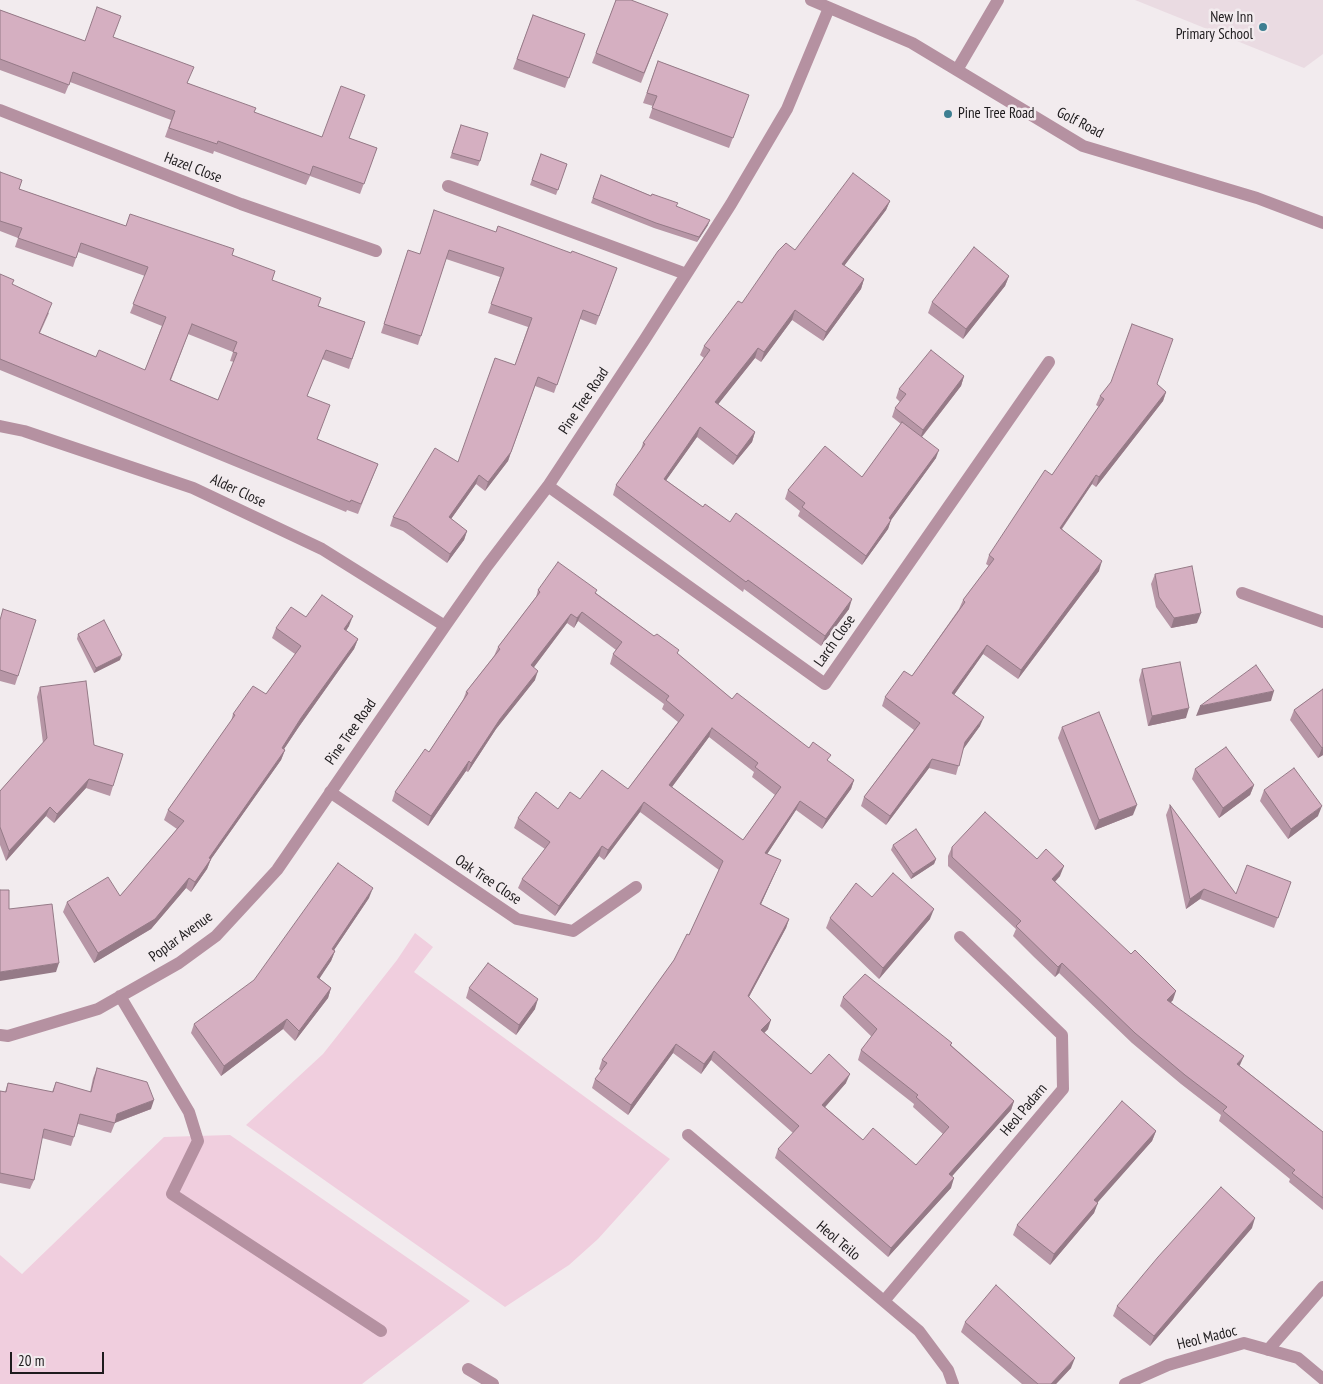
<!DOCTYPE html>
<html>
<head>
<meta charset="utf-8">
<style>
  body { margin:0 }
  #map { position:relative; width:1323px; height:1384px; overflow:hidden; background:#f2ebee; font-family:"PT Sans Narrow",sans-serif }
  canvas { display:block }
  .scale { position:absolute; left:10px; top:1352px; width:94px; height:22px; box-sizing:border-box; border:2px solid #1e1b1d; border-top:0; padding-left:6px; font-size:15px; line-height:18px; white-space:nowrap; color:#1e1b1d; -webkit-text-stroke:4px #f2ebee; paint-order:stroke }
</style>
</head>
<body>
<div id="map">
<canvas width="1323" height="1384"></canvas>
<div class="scale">20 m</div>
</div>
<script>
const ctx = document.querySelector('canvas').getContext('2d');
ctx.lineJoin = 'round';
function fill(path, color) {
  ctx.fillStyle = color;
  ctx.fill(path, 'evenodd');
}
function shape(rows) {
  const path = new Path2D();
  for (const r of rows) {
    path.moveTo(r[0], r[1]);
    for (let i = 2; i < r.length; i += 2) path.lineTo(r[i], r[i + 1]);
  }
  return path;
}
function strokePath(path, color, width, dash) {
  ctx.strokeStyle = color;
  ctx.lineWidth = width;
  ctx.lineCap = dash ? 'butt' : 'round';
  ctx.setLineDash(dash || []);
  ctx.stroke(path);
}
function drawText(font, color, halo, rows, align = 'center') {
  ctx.font = font + ' "PT Sans Narrow",sans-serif';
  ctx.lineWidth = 5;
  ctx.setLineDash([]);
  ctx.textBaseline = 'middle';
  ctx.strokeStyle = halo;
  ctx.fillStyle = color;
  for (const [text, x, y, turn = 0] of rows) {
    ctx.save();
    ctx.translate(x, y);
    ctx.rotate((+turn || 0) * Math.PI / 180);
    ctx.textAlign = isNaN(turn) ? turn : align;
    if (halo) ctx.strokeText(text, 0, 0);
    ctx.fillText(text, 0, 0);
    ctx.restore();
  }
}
const built = shape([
  [1135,0,1323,0,1323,54,1304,68]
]);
const green = shape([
  [415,933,433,947,414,972,670,1159,598,1239,569,1265,505,1307,246,1125,323,1054,397,960],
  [230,1135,470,1301,362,1384,0,1384,0,1255,22,1274,164,1137]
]);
const minor = shape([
  [811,0,912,43,1083,146,1257,198,1323,223],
  [957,70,998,0],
  [0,110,241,204,376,251],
  [448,186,686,274],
  [0,426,24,431,193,488,322,549,445,626],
  [548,486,825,684,1049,362],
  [1242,593,1323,622],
  [330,792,517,919,573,931,636,887],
  [120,996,189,1112,198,1141,172,1194,381,1331],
  [0,1035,8,1036,98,1009,179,963,216,936,277,870,445,626,487,566,548,486,645,339,731,204,787,109,829,8],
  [688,1135,919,1331,948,1370,953,1384],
  [884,1301,1063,1089,1062,1035,960,937],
  [1268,1350,1323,1287],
  [468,1369,493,1384],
  [1125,1384,1168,1365,1244,1343,1298,1358,1323,1379]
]);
const wall = shape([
  [616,0,664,24,641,83,592,63],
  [0,10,85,41,113,37,188,83,254,112,322,137,349,138,377,148,360,194,310,176,306,185,214,151,213,154,165,137,171,120,70,82,65,94,0,70],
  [533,15,585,34,565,88,513,69],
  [658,61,749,95,729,148,649,118,653,106,643,103],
  [461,125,480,161,478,166,450,158],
  [541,154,567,164,556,195,530,185],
  [0,172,19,189,126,226,232,255,272,280,318,306,365,322,349,369,322,359,307,396,317,439,378,464,358,514,347,510,346,512,0,370,0,274,49,313,40,333,96,357,145,370,162,326,130,313,145,276,78,252,73,267,15,247,18,238,0,231],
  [188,334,233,352,230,361,234,362,218,400,171,380],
  [601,175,676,206,708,225,697,242,654,228,591,203],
  [890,201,886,210,844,266,864,279,861,289,823,341,792,320,761,362,755,358,718,404,755,432,752,442,733,465,697,437,666,480,703,507,730,522,849,609,821,646,744,589,743,592,613,495,616,485,640,452,643,443,704,358,700,355,704,346,742,303,795,250],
  [496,232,571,253,617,268,596,325,580,319,554,393,535,386,508,461,485,491,476,484,451,519,467,531,464,540,447,563,403,531,390,526,393,517,458,462,515,365,528,327,488,313,500,277,446,259,418,345,381,333,405,259,419,254],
  [1009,276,1005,286,963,339,928,313,932,302],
  [964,376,961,386,922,437,936,458,891,520,888,529,862,565,798,516,800,511,785,499,788,490,862,477,901,424,892,417,895,408,900,402,896,398,899,389],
  [1157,384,1166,392,1163,401,1096,487,1092,484,1062,529,1099,571,1018,679,983,654,954,695,980,726,963,749,956,775,929,768,886,825,861,806,864,797,914,730,882,706,885,697,912,676,959,609,963,600,989,566,986,564,989,555,1052,475,1099,407,1096,405,1100,396],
  [1155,574,1197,623,1171,628,1156,607,1151,584],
  [538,590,596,593,678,654,732,699,809,748,854,780,851,789,822,829,796,810,767,854,777,869,761,904,789,919,786,928,749,997,768,1029,764,1033,811,1074,846,1083,825,1107,863,1140,916,1165,943,1134,913,1107,914,1104,858,1060,861,1050,872,1037,840,1006,843,997,952,1043,951,1045,1014,1101,1011,1110,952,1176,951,1188,888,1257,775,1158,778,1149,793,1133,711,1060,701,1074,673,1053,628,1115,592,1088,595,1079,601,1071,599,1069,602,1060,674,960,689,935,719,870,640,812,604,860,599,856,555,916,518,888,522,879,545,849,514,828,518,818,558,809,580,799,628,789,678,722,662,709,664,704,610,664,613,654,616,650,578,621,574,628,567,623,534,667,535,680,496,729,468,772,466,771,428,826,392,801,395,792,429,752,463,700,466,692,494,656,498,647,536,597],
  [709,737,754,772,752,777,775,795,743,840,672,787],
  [306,617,349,626,346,631,358,639,354,649,298,728,284,749,285,750,281,760,211,859,207,869,191,892,186,888,151,929,94,963,63,912,67,902,120,896,177,829,164,820,168,810,231,721,233,714,266,694,295,654,272,638,276,628],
  [0,618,18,676,15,685,0,681],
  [78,634,120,660,94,673,77,639],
  [1142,669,1186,718,1148,726,1139,680],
  [40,687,94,745,113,786,110,796,86,788,54,823,46,816,6,861,0,845,0,791,43,743,37,697],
  [1323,689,1323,755,1318,758,1290,720,1294,710],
  [1062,727,1133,815,1095,830,1058,738],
  [1195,769,1254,785,1250,795,1219,818,1192,779],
  [1264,790,1318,816,1288,839,1260,801],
  [1170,805,1236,894,1291,882,1274,928,1200,899,1186,909,1166,815],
  [893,845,936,859,934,864,911,879,891,850],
  [952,847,1037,859,1060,876,1055,882,1173,1000,1171,1002,1240,1066,1323,1132,1323,1210,1289,1182,1290,1179,1219,1121,1221,1115,1181,1084,1132,1043,1059,973,1055,977,1034,957,1013,936,1016,929,948,866,948,856],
  [872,897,930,919,879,979,826,928,830,918],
  [369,898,334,950,335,951,331,961,319,978,331,988,328,998,295,1041,283,1029,221,1076,191,1033,194,1024],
  [469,988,535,1009,516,1035,466,998],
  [97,1068,151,1109,115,1123,111,1133,78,1124,71,1146,42,1138,34,1180,30,1189,0,1183,0,1091,5,1092,8,1083,52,1092,56,1082,90,1092,93,1078],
  [1156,1131,1152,1141,1097,1202,1094,1213,1050,1265,1013,1235,1017,1225],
  [1252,1228,1150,1346,1113,1316,1117,1306],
  [965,1322,1071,1368,1056,1384,1022,1384,961,1332]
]);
const shadedWall = shape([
  [890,201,886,210,838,274,842,264],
  [710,220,708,225,697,242,699,237],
  [1009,276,1005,286,963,339,966,329],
  [864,279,861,289,823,341,826,332],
  [795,310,792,320,761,362,764,352],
  [758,348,755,358,712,412,715,402],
  [964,376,961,386,920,439,923,430],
  [1166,392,1163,401,1096,487,1099,477],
  [700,427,697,437,660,489,664,479],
  [755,432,752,442,733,465,737,456],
  [939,450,936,458,886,527,889,518],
  [511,452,508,461,485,491,488,482],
  [479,475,476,484,446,526,449,517],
  [1096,475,1092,484,1056,537,1060,528],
  [891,520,888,529,862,565,866,556],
  [467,531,464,540,447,563,450,554],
  [1102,561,1099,571,1018,679,1021,670],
  [852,599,849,609,821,646,825,636],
  [582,612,578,621,574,628,577,618],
  [1201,613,1197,623,1171,628,1174,618],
  [571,614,567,623,528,675,531,665],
  [353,616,349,626,340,639,344,629],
  [358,639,354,649,298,728,278,758,282,748,301,718],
  [987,645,983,654,949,702,952,693],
  [122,655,120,660,94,673,96,668],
  [538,671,535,680,496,729,468,772,471,763,500,719],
  [1274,691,1271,701,1196,716,1200,706],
  [1189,708,1186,718,1148,726,1152,716],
  [984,717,980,726,962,751,965,742],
  [712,728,709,737,666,795,669,785],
  [1323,747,1323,755,1318,758,1322,748],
  [285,750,281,760,209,862,211,859,207,869,191,892,195,882,209,858],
  [932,759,929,768,886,825,890,816],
  [469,761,466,771,428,826,431,816],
  [89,779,86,788,54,823,57,814],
  [854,780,851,789,822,829,826,819],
  [1254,785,1250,795,1219,818,1223,808],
  [800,801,796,810,762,862,765,853],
  [644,802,640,812,604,860,608,850],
  [1137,805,1133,815,1095,830,1099,820],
  [1322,806,1318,816,1288,839,1291,829],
  [50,807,46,816,6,861,9,851],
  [602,846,599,856,555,916,559,906],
  [936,859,934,864,911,879,913,874],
  [781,860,777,869,757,913,760,904],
  [1064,866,1060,876,1049,888,1052,879],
  [189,878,186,888,151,929,94,963,98,953],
  [373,888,369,898,328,959,332,949],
  [1204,889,1200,899,1186,909,1190,899],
  [934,909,930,919,879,979,883,968],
  [789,919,786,928,744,1006,748,996],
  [335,951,331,961,314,987,317,977],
  [59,963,56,972,0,981,0,972],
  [1062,963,1059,973,1055,977,1058,967],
  [331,988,328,998,295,1041,299,1031],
  [1176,991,1173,1000,1164,1009,1167,1000],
  [538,999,535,1009,516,1035,519,1025],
  [287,1019,283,1029,221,1076,224,1066],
  [771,1020,768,1029,758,1039,761,1030],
  [676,1044,673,1053,628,1115,631,1105],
  [714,1051,711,1060,701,1074,704,1064],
  [1244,1056,1240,1065,1234,1074,1237,1064],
  [850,1074,846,1083,819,1114,822,1105],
  [154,1100,151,1109,114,1123,117,1114],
  [1014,1101,1011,1110,946,1183,949,1174],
  [1156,1131,1152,1141,1091,1210,1094,1200],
  [954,1178,951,1188,888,1257,891,1248],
  [1098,1203,1094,1213,1050,1265,1054,1254],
  [1255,1218,1252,1228,1150,1346,1154,1336],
  [1075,1358,1071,1368,1056,1384,1051,1384]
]);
const building = shape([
  [616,0,631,0,668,14,644,73,596,53,616,0],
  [97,7,121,16,113,37,194,67,187,83,256,108,254,112,322,137,341,86,365,95,349,138,377,148,364,184,313,166,310,175,218,141,217,144,169,128,175,111,73,72,69,85,0,59,0,10,85,41,97,7],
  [533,15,585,34,569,78,517,59,533,15],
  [658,61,749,95,733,138,652,108,657,96,647,93,658,61],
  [461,125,488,133,480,161,452,153,461,125],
  [541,154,567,164,558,190,532,180,541,154],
  [0,172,22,180,19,189,126,226,130,214,234,249,232,255,275,271,272,280,321,298,318,306,365,322,352,359,326,350,307,396,330,405,317,439,378,464,361,504,351,500,350,502,0,359,0,274,14,280,12,284,52,303,39,333,96,357,99,350,145,370,166,317,133,304,148,267,81,243,76,258,18,238,22,228,0,221,0,172],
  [192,324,237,342,233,352,237,353,218,400,170,380,192,324],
  [853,173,890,201,842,264,864,279,826,332,795,310,764,352,758,348,715,402,755,432,737,456,700,427,664,479,703,507,705,504,730,522,736,513,852,599,825,636,748,580,746,582,616,485,645,444,643,443,710,350,704,346,738,301,742,303,778,251,786,243,795,250,853,173],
  [601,175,651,196,652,194,678,203,676,206,710,220,699,237,656,223,593,198,601,175],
  [434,210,496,232,498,226,571,253,572,251,617,268,599,316,583,310,557,385,538,377,511,452,488,482,479,475,449,517,467,531,450,554,407,522,393,517,435,448,458,462,495,358,515,365,532,318,491,304,504,268,449,250,421,336,384,324,408,250,420,254,434,210],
  [974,247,1009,276,966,329,932,302,974,247],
  [1132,324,1173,339,1157,384,1166,392,1099,477,1096,475,1060,528,1102,561,1021,670,987,645,952,693,984,717,965,742,959,766,932,759,890,816,864,797,920,723,885,697,904,671,912,676,965,602,963,600,994,559,989,555,1045,470,1052,475,1104,399,1100,396,1111,382,1132,324],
  [931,350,964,376,923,430,895,408,906,394,899,389,931,350],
  [902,422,939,450,889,518,891,520,866,556,802,507,805,503,788,490,825,446,862,477,902,422],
  [558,562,597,590,595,593,654,636,657,634,679,650,677,653,732,699,737,693,809,748,813,742,831,755,827,760,854,780,826,819,800,801,765,853,781,860,760,904,789,919,748,996,771,1020,761,1030,811,1074,829,1054,850,1074,822,1105,863,1140,873,1128,916,1165,949,1127,916,1097,918,1095,861,1050,877,1029,843,997,865,974,952,1043,950,1045,1014,1101,949,1174,954,1178,891,1248,778,1149,799,1126,714,1051,704,1064,676,1044,631,1105,595,1079,607,1063,602,1060,674,960,687,934,689,935,723,861,644,802,608,850,602,846,559,906,522,879,550,842,518,818,536,792,558,809,570,792,580,799,602,770,628,789,684,715,666,700,669,696,613,654,622,642,582,612,577,618,571,614,531,665,538,671,500,719,471,763,469,761,431,816,395,792,425,749,429,752,468,693,466,692,500,649,498,647,540,592,538,590,558,562],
  [712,728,758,763,755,767,781,787,743,840,669,785,712,728],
  [1192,566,1201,613,1174,618,1159,597,1155,574,1192,566],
  [322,595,353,616,344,629,358,639,301,718,282,748,285,750,209,858,211,859,195,882,189,878,155,919,98,953,67,902,108,877,120,896,184,821,168,810,235,715,233,714,253,686,266,694,301,646,276,628,291,607,306,617,322,595],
  [3,609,36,620,18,676,0,670,0,620,3,609],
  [104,620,122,655,96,668,78,634,104,620],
  [1180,662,1189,708,1152,716,1142,669,1180,662],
  [1256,665,1274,691,1200,706,1256,665],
  [86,681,94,745,123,754,113,786,89,779,57,814,50,807,9,851,0,827,0,791,47,738,40,687,86,681],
  [1323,689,1323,747,1322,748,1294,710,1323,689],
  [1099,712,1137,805,1099,820,1062,727,1099,712],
  [1226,747,1254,785,1223,808,1195,769,1226,747],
  [1294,768,1322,806,1291,829,1264,790,1294,768],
  [1170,805,1236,894,1247,865,1291,882,1278,918,1204,889,1190,899,1170,805],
  [985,812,1037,859,1046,849,1064,866,1052,879,1131,954,1135,950,1176,991,1167,1000,1244,1056,1237,1064,1323,1132,1323,1198,1292,1173,1295,1170,1223,1111,1227,1107,1185,1075,1135,1033,1062,963,1058,967,1016,926,1021,921,952,857,952,847,985,812],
  [916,829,936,859,913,874,893,845,916,829],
  [338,863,373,888,332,949,335,951,317,977,331,988,299,1031,287,1019,224,1066,194,1024,254,980,338,863],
  [893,873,934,909,883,968,830,918,856,883,872,897,893,873],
  [0,890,9,890,9,909,52,904,59,963,0,972,0,890],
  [488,963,538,999,519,1025,469,988,488,963],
  [97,1068,147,1082,154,1100,117,1114,115,1123,80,1114,74,1137,44,1129,34,1180,0,1173,0,1091,6,1092,8,1083,53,1092,56,1082,91,1092,97,1068],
  [1122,1101,1156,1131,1094,1200,1098,1203,1054,1254,1017,1225,1122,1101],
  [1221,1187,1255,1218,1154,1336,1117,1306,1158,1257,1221,1187],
  [996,1285,1075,1358,1051,1384,1038,1384,965,1322,996,1285]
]);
const markers = [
  [1263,27,5,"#3d7e91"],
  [948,114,5,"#3d7e91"]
];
const poiNames = [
  ["New Inn",1253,18],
  ["Primary School",1253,35],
  ["Pine Tree Road",958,114,"left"]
];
const streetNames = [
  ["Golf Road",1080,123,27],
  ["Hazel Close",193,168,21],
  ["Pine Tree Road",584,401,-56],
  ["Alder Close",238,491,25],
  ["Larch Close",835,641,-55],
  ["Pine Tree Road",351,732,-55],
  ["Oak Tree Close",488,880,34],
  ["Poplar Avenue",181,937,-36],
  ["Heol Padarn",1024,1110,-50],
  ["Heol Teilo",838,1241,40],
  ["Heol Madoc",1207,1338,-14]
];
fill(built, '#eadbe2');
fill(green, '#f0cede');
strokePath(minor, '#b591a1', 12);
fill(wall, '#b796a6');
fill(shadedWall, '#957a87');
fill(building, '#d5afc1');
strokePath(building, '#957a87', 1);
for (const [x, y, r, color] of markers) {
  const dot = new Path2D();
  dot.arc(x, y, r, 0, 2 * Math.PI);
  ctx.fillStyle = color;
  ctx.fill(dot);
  strokePath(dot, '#f2ebee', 2);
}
drawText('15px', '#1e1b1d', '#f2ebee', poiNames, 'right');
drawText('15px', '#1e1b1d', '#f2ebee', streetNames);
</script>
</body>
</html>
